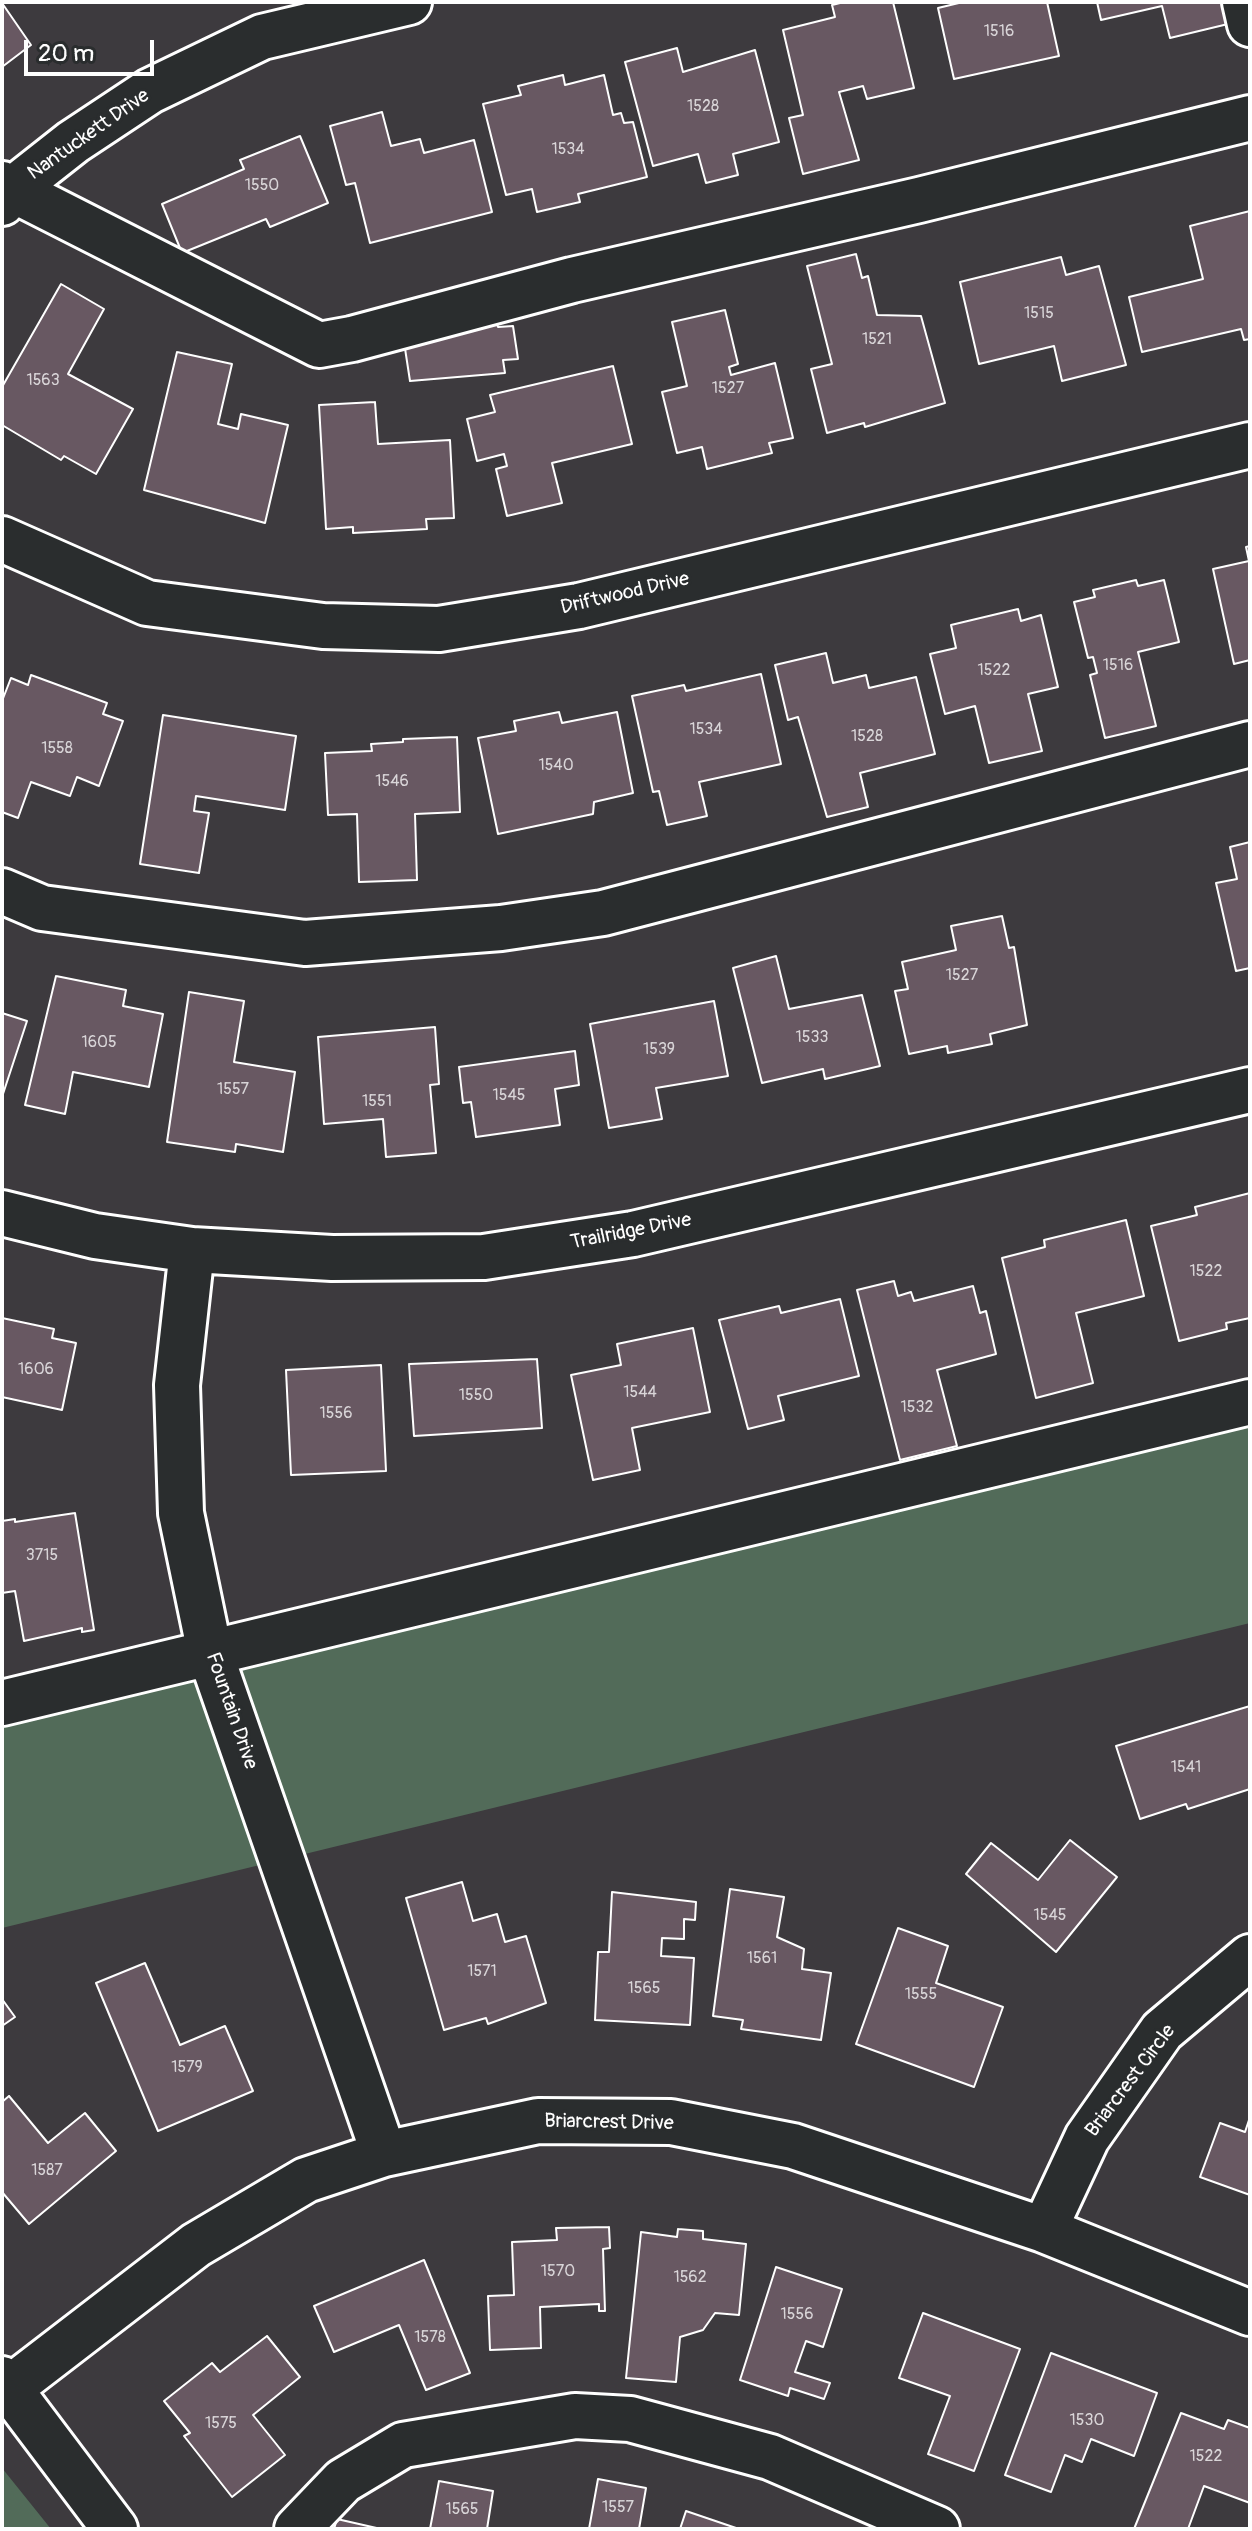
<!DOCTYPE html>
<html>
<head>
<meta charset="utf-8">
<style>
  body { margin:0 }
  #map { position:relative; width:1252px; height:2531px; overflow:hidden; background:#3d3a3e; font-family:Pangolin,sans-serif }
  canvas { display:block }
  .frame { position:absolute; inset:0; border:4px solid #fff; pointer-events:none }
  .scale { position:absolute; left:24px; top:40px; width:130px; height:36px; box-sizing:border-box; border:4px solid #fff; border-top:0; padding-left:10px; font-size:24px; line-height:28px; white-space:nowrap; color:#fff; -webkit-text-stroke:6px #2a2d2e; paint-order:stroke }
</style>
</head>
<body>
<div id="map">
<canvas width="1252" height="2531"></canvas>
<div class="frame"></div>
<div class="scale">20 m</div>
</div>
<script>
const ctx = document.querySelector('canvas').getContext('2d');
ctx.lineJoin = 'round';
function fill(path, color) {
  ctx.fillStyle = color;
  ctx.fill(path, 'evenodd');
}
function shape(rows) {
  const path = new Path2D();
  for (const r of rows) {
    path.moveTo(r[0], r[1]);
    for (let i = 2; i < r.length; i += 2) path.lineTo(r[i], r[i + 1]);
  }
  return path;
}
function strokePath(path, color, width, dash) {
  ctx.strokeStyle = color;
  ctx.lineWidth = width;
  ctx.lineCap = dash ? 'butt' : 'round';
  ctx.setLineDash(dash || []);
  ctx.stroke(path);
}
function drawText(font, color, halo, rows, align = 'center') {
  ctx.font = font + ' Pangolin,sans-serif';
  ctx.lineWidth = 6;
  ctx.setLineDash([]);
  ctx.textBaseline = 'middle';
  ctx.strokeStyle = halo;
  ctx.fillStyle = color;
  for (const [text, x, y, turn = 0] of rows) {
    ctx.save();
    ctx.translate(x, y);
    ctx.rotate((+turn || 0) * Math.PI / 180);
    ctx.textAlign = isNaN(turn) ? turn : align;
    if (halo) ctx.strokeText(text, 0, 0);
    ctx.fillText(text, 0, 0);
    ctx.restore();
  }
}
const green = shape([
  [1250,1411,1250,1623,2,1928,2,1713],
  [2,2468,51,2529,2,2529]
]);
const building = shape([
  [844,2,893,2,914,88,867,99,863,86,839,92,859,160,803,174,789,118,803,115,783,30,835,17,832,5,844,2],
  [963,2,1047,2,1059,56,954,79,938,8,963,2],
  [1097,2,1223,2,1228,24,1170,38,1162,6,1101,20,1097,2],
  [2,3,31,45,2,67,2,3],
  [677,48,683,72,755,50,779,142,733,154,738,175,706,183,698,154,653,166,625,62,677,48],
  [563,75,565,85,604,75,613,115,621,113,624,123,633,122,647,177,578,194,580,202,537,212,532,189,506,195,483,104,521,95,518,86,563,75],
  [382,112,391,146,420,139,424,153,474,140,492,212,370,243,355,183,346,185,330,126,382,112],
  [300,136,328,203,270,227,266,219,182,253,162,204,244,169,240,160,300,136],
  [1250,211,1250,339,1244,340,1241,329,1142,352,1129,297,1203,279,1190,226,1250,211],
  [856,254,862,278,868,276,877,315,921,316,945,403,865,427,864,423,827,433,811,369,832,364,807,266,856,254],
  [1061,257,1066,275,1099,266,1126,365,1062,381,1054,346,979,364,960,282,1061,257],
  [61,284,104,309,68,374,133,409,96,474,64,456,61,460,2,425,2,387,61,284],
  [725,310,738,364,729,367,731,375,775,363,793,438,769,443,772,453,707,469,702,447,677,453,662,392,687,386,672,322,725,310],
  [497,324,498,327,513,326,518,359,503,360,505,373,410,381,404,342,497,324],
  [177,352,232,364,218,424,238,429,241,414,288,425,265,523,144,490,177,352],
  [613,366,632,444,552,463,562,503,507,516,496,469,507,466,504,454,477,461,467,419,495,412,490,395,613,366],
  [375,402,378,444,450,440,454,518,426,519,427,529,353,533,353,527,326,529,319,405,375,402],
  [1250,546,1250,660,1234,664,1213,569,1249,561,1246,547,1250,546],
  [1136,580,1138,586,1164,580,1179,642,1138,652,1156,726,1105,738,1090,675,1097,673,1093,657,1088,658,1074,602,1095,597,1093,590,1136,580],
  [1018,609,1021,621,1041,615,1058,687,1028,694,1042,751,989,763,975,706,945,714,930,654,956,648,951,625,1018,609],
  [826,653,833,683,866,675,869,688,916,677,935,754,860,773,868,807,827,817,798,717,788,720,775,665,826,653],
  [761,674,781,764,699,782,707,816,667,825,659,791,653,792,632,696,684,685,686,691,761,674],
  [31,675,107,703,103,714,123,721,99,786,77,777,70,796,31,782,18,818,2,812,2,701,11,678,28,685,31,675],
  [559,712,562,723,617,712,633,793,594,802,593,814,498,834,478,738,516,731,514,721,559,712],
  [163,715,296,736,285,810,196,796,194,811,209,813,199,873,140,864,163,715],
  [457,737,460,812,415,814,417,880,359,882,357,814,328,815,325,753,372,751,371,744,403,742,403,739,457,737],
  [1250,842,1250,968,1236,971,1216,883,1237,879,1230,847,1250,842],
  [1002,916,1009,948,1014,947,1027,1025,990,1034,992,1044,948,1053,947,1046,909,1054,895,991,908,989,902,962,956,950,951,926,1002,916],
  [776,956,789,1009,862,995,880,1066,825,1079,823,1069,762,1083,733,968,776,956],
  [56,976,126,990,123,1006,163,1014,149,1087,73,1072,65,1114,25,1105,56,976],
  [189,992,244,1001,234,1062,295,1072,283,1152,236,1144,235,1152,167,1142,189,992],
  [714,1001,728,1076,656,1088,662,1119,609,1128,590,1024,714,1001],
  [2,1013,27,1021,2,1097,2,1013],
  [435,1027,439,1084,430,1085,436,1153,386,1157,383,1119,324,1124,318,1037,435,1027],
  [575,1051,579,1085,555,1089,560,1125,476,1137,471,1102,463,1103,459,1067,575,1051],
  [1250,1193,1250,1318,1226,1323,1227,1329,1179,1341,1151,1226,1197,1215,1195,1207,1250,1193],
  [1126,1220,1144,1296,1076,1313,1093,1383,1036,1398,1002,1258,1045,1247,1044,1240,1126,1220],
  [894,1281,898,1296,911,1292,914,1301,973,1286,980,1313,986,1311,996,1354,937,1370,957,1446,900,1460,857,1290,894,1281],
  [840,1299,859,1376,778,1396,784,1420,748,1429,719,1320,779,1306,781,1313,840,1299],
  [2,1318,54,1329,52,1338,76,1343,62,1410,2,1397,2,1318],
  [693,1328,710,1412,632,1428,640,1470,593,1480,571,1375,621,1365,617,1344,693,1328],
  [537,1359,542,1428,414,1436,409,1364,537,1359],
  [381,1365,386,1471,291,1475,286,1370,381,1365],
  [75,1513,94,1630,82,1632,82,1628,24,1641,15,1591,2,1593,2,1521,15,1519,15,1522,75,1513],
  [1250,1706,1250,1789,1188,1809,1186,1804,1140,1819,1116,1746,1250,1706],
  [1070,1840,1117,1877,1056,1952,966,1874,991,1843,1038,1880,1070,1840],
  [462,1882,473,1921,497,1914,505,1942,526,1936,546,2003,488,2024,486,2018,444,2030,406,1898,462,1882],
  [730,1889,784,1897,777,1937,804,1949,802,1969,831,1973,821,2040,741,2029,743,2020,713,2016,730,1889],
  [612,1892,696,1902,695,1920,684,1919,684,1939,662,1938,661,1956,694,1958,690,2025,595,2020,598,1952,609,1952,612,1892],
  [898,1928,948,1946,936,1983,1003,2007,974,2087,856,2044,898,1928],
  [145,1963,180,2045,225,2026,253,2091,158,2131,96,1983,145,1963],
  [2,1999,15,2017,2,2026,2,1999],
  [9,2096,48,2143,85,2113,116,2151,29,2224,2,2192,2,2102,9,2096],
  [1250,2117,1250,2195,1200,2177,1220,2123,1245,2132,1250,2117],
  [609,2227,610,2248,603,2249,605,2311,599,2311,599,2304,540,2307,541,2348,490,2350,488,2296,514,2295,512,2242,557,2240,556,2228,609,2227],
  [678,2229,703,2231,703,2239,746,2244,739,2315,715,2313,703,2330,680,2337,676,2382,626,2378,641,2232,677,2237,678,2229],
  [424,2260,470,2373,426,2390,399,2325,334,2352,314,2306,424,2260],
  [776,2267,842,2289,823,2347,806,2341,795,2372,830,2383,824,2399,790,2388,788,2396,740,2380,776,2267],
  [923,2313,1020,2349,974,2471,928,2454,950,2396,899,2378,923,2313],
  [267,2336,300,2377,253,2415,285,2455,232,2497,184,2436,190,2433,164,2401,212,2363,220,2372,267,2336],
  [1051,2353,1157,2393,1134,2456,1091,2439,1082,2462,1065,2455,1051,2492,1005,2475,1051,2353],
  [1181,2413,1224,2429,1228,2420,1250,2428,1250,2503,1204,2486,1188,2529,1134,2529,1181,2413],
  [598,2479,646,2488,639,2529,589,2529,598,2479],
  [439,2481,493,2491,487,2529,430,2529,439,2481],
  [686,2511,739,2529,680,2529,686,2511],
  [337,2519,381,2529,334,2529,337,2519]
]);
const minor = shape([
  [1245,2,1250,24],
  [2,184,319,345,352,339,572,280,919,200,1250,118],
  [2,203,12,190,73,142,150,91,262,37,409,2],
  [2,539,147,603,323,626,439,629,579,606,1250,445],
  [2,891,42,908,305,943,501,928,603,913,1250,744],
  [2,1213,95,1236,192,1250,332,1258,484,1257,633,1234,1250,1090],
  [192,1250,177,1385,181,1513,210,1653,384,2154],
  [2,1703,1250,1402],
  [1044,2230,1087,2138,1162,2031,1250,1957],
  [2,2379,115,2529],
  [10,2388,196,2245,306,2180,384,2154,538,2121,671,2122,793,2146,1044,2230,1250,2313],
  [297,2529,343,2481,403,2445,575,2416,630,2419,770,2457,937,2529]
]);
const numberNames = [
  ["1516",999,32],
  ["1528",703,107],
  ["1534",568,150],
  ["1550",262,186],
  ["1515",1039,314],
  ["1521",877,340],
  ["1563",43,381],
  ["1527",728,389],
  ["1516",1118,666],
  ["1522",994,671],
  ["1534",706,730],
  ["1528",867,737],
  ["1558",57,749],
  ["1540",556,766],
  ["1546",392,782],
  ["1527",962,976],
  ["1533",812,1038],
  ["1605",99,1043],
  ["1539",659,1050],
  ["1557",233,1090],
  ["1545",509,1096],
  ["1551",377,1102],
  ["1522",1206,1272],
  ["1606",36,1370],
  ["1544",640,1393],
  ["1550",476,1396],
  ["1532",917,1408],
  ["1556",336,1414],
  ["3715",42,1556],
  ["1541",1186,1768],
  ["1545",1050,1916],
  ["1561",762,1959],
  ["1571",482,1972],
  ["1565",644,1989],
  ["1555",921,1995],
  ["1579",187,2068],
  ["1587",47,2171],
  ["1570",558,2272],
  ["1562",690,2278],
  ["1556",797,2315],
  ["1578",430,2338],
  ["1530",1087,2421],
  ["1575",221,2424],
  ["1522",1206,2457],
  ["1557",618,2508],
  ["1565",462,2510]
];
const streetNames = [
  ["Nantuckett Drive",89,135,-35],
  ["Driftwood Drive",625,594,-13],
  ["Trailridge Drive",631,1232,-11],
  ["Fountain Drive",231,1711,71],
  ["Briarcrest Circle",1131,2081,-53],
  ["Briarcrest Drive",609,2123,1]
];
fill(green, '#526b59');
fill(building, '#685862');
strokePath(building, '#fff', 2);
strokePath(minor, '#fff', 50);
strokePath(minor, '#2a2d2e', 44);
drawText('16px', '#d9d5d8', null, numberNames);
drawText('20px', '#fff', '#2a2d2e', streetNames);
</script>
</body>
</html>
